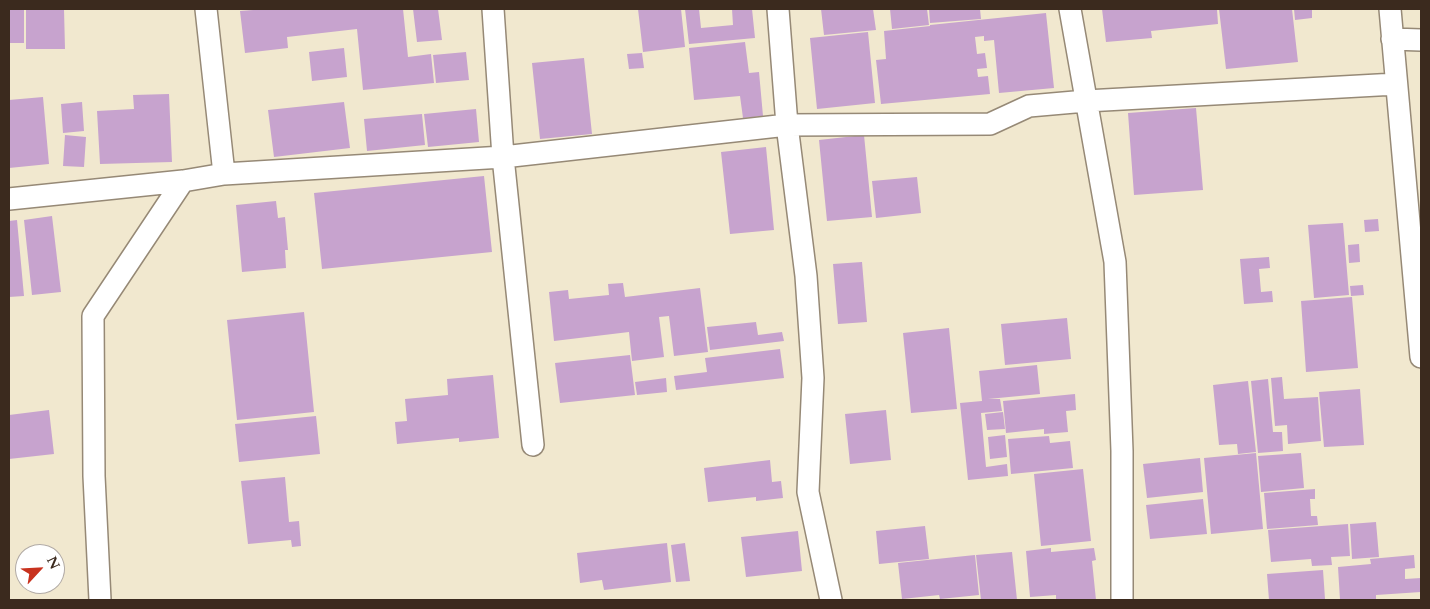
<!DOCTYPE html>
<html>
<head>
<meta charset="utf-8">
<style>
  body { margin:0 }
  #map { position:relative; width:1430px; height:609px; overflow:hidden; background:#f1e8cf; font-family:Cardo,serif }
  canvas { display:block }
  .frame { position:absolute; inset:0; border:10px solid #3b2a1e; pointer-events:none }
  .north { position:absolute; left:15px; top:544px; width:50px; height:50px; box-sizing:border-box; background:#fff; border:1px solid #b1aaa5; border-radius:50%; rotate:65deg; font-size:14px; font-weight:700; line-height:20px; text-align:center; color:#3b2a1e }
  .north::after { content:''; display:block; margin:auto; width:18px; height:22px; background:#c8321e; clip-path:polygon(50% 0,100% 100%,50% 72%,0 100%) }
</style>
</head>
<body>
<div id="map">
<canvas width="1430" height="609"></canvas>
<div class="frame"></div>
<div class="north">N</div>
</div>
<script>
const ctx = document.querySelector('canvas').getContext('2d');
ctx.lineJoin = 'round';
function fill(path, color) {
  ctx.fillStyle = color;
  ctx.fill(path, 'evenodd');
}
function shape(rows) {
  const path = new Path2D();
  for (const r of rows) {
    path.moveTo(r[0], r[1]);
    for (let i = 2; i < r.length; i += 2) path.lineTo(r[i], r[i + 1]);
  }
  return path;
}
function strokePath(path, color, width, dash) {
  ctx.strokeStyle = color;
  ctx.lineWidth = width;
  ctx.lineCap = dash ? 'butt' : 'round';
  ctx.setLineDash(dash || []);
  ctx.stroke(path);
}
const building = shape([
  [9,9,24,9,24,43,9,43],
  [26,9,64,9,65,49,26,49],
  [266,9,403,9,408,57,431,54,434,83,363,90,357,29,287,37,288,48,245,53,240,11],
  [413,9,438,9,442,40,417,42],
  [638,9,681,9,685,47,643,52],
  [685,9,699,9,701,28,733,25,732,9,752,9,755,38,689,44],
  [821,9,873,9,876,30,824,35],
  [890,9,927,9,929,25,892,29],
  [929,9,980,9,981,19,930,23],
  [1102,9,1217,9,1218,24,1151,31,1152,38,1106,42],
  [1219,9,1292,9,1298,62,1226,69],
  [1294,9,1312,9,1312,18,1295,20],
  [1046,13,1054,88,999,93,994,40,984,41,984,36,975,37,977,54,985,53,987,68,977,69,978,77,988,76,990,94,881,104,876,60,886,59,884,31,930,26,930,25],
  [868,32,875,103,817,109,810,38],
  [745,42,749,73,759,72,763,116,743,118,740,96,694,100,689,48],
  [344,48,347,77,312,81,309,52],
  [466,52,469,80,436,83,433,55],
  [642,53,644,68,629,69,627,54],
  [584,58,592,134,540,139,532,63],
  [169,94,172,162,100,164,97,111,134,109,133,95],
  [43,97,49,164,9,168,9,100],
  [82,102,84,131,63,133,61,104],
  [344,102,350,148,274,157,268,110],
  [1196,108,1203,190,1134,195,1128,113],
  [476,109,479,142,428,147,424,114],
  [422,114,425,145,367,151,364,119],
  [65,135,86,137,84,167,63,166],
  [864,135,872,217,827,221,819,140],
  [766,147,774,230,730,234,721,152],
  [484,176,492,252,322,269,314,193],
  [917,177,921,213,876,218,872,181],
  [276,201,278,218,285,217,288,250,285,250,286,268,242,272,236,205],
  [52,216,61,292,32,295,24,220],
  [1378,219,1379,231,1365,232,1364,220],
  [17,220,24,296,9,297,9,221],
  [1343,223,1349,295,1314,298,1308,225],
  [1359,244,1360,262,1349,263,1348,245],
  [1269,257,1270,268,1259,269,1261,292,1272,291,1273,302,1244,304,1240,259],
  [862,262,867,322,838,324,833,264],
  [623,283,625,297,700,288,708,352,674,356,669,316,659,317,664,357,632,361,629,332,554,341,549,292,568,290,569,299,609,295,608,284],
  [1363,285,1364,295,1351,296,1350,286],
  [1352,297,1358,368,1306,372,1301,301],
  [304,312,314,412,237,420,227,320],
  [1067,318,1071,359,1005,365,1001,324],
  [756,322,758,335,782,332,784,341,710,350,707,327],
  [949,328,957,409,911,413,903,333],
  [780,349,784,378,676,390,674,376,707,372,705,358],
  [630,355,635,395,560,403,555,363],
  [1037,365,1040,394,988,399,1000,399,1002,411,981,413,986,467,1007,464,1008,476,968,480,960,403,982,401,979,371],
  [493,375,499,438,459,442,459,438,397,444,395,422,407,421,405,399,448,395,447,379],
  [1282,377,1284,399,1318,397,1321,441,1288,444,1287,425,1275,426,1271,378],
  [666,378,667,392,637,395,635,382],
  [1268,379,1273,432,1282,432,1283,451,1258,453,1251,381],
  [1248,381,1256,452,1238,454,1237,444,1219,445,1213,385],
  [1360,389,1364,445,1324,447,1319,392],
  [1075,394,1076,410,1066,411,1068,432,1044,434,1044,429,1006,433,1003,401],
  [49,410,54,454,9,459,9,415],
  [886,410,891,460,850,464,845,414],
  [1003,412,1005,429,987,430,985,414],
  [316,416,320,454,239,462,235,424],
  [1005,435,1007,457,990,459,988,437],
  [1049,436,1050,443,1070,441,1073,468,1011,474,1008,439],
  [1256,453,1263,529,1211,534,1204,458],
  [1301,453,1304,488,1261,492,1258,456],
  [1200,458,1203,492,1147,498,1143,464],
  [770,460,772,482,781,481,783,498,756,501,756,497,708,502,704,468],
  [1083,469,1091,541,1041,546,1034,474],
  [285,477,289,522,299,521,301,546,292,547,291,540,248,544,241,481],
  [1315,489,1315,499,1310,499,1311,516,1317,516,1318,525,1267,529,1264,493],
  [1203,499,1207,534,1150,539,1146,505],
  [1376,522,1379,557,1352,559,1350,524],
  [1348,524,1350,556,1331,557,1332,565,1312,566,1311,559,1271,562,1268,530],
  [925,526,929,559,879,564,876,531],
  [798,531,802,571,746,577,741,537],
  [667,543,671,582,604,590,602,580,580,583,577,553],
  [685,543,690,581,676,582,671,545],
  [1051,548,1051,552,1094,548,1096,560,1092,561,1096,600,1056,600,1056,595,1030,597,1026,551],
  [1012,552,1017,600,981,600,976,555],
  [975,555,979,595,940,599,939,595,902,599,898,563],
  [1414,555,1415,568,1405,569,1405,579,1421,578,1421,592,1376,595,1376,599,1340,600,1338,567,1371,564,1370,559],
  [1323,570,1325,599,1269,600,1267,574]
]);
const street = shape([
  [206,9,224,174],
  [493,9,503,157,533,445],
  [778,9,787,125,806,276,813,378,808,492,831,600],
  [1070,9,1115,262,1122,451,1122,600],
  [1390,9,1421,357],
  [1392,39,1421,40],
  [9,199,183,181,224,174,503,157,787,125,990,124,1029,106,1086,101,1396,84],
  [100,600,94,476,93,316,183,181]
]);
fill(building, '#c7a3ce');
strokePath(street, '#968976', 24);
strokePath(street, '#fff', 21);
</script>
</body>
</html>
